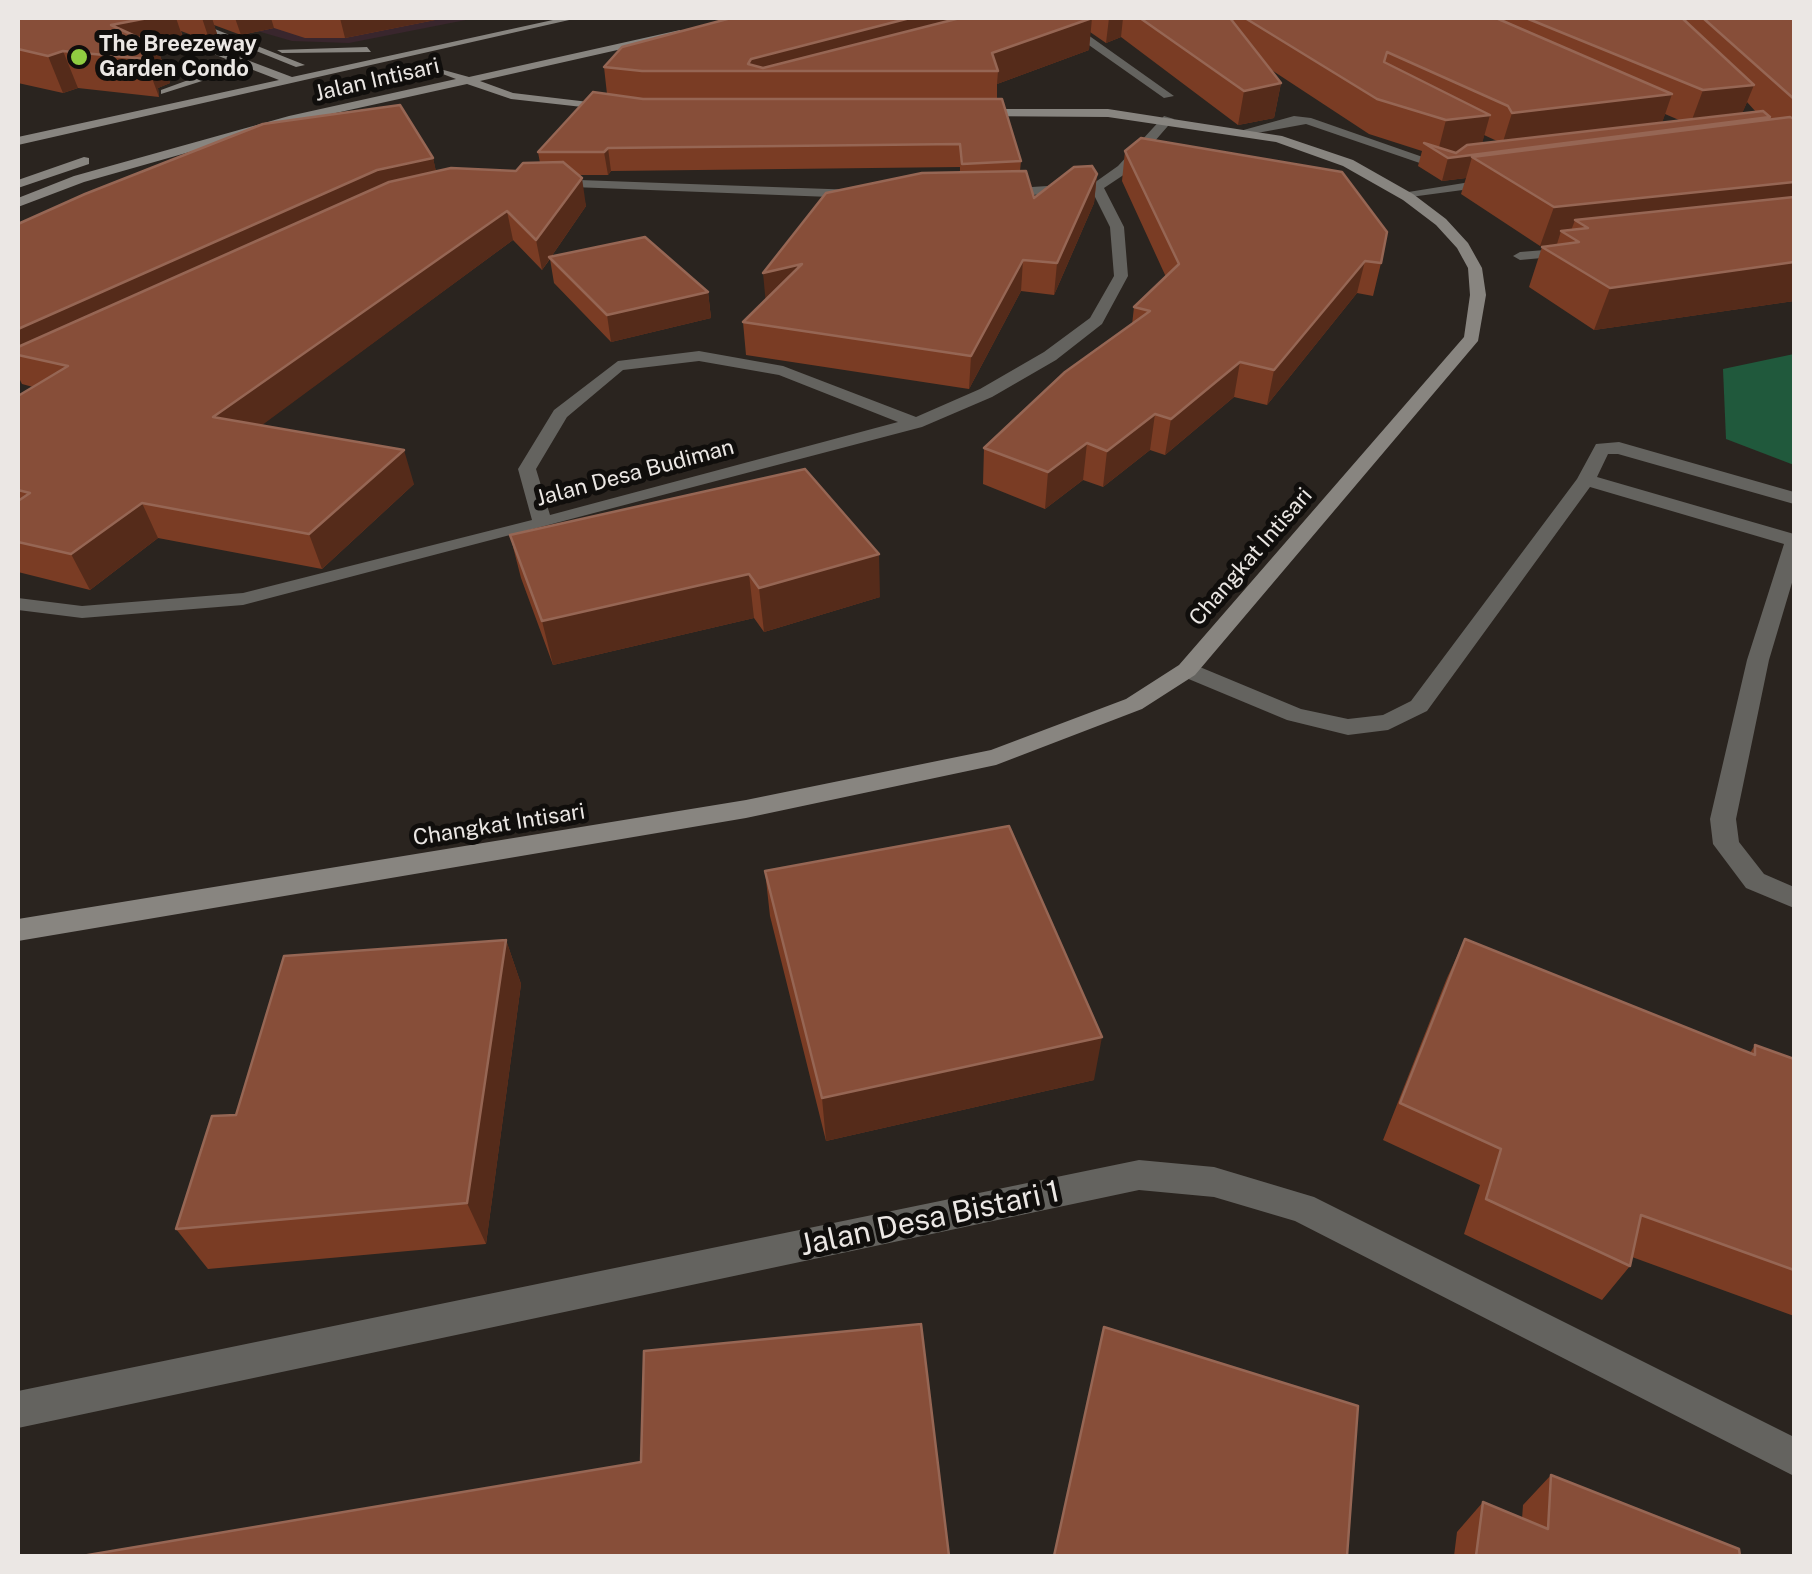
<!DOCTYPE html>
<html>
<head>
<meta charset="utf-8">
<style>
  body { margin:0 }
  #map { position:relative; width:1812px; height:1574px; overflow:hidden; background:#2a241f; font-family:"Public Sans",sans-serif }
  canvas { display:block }
  .frame { position:absolute; inset:0; border:20px solid #ebe7e4; pointer-events:none }
</style>
</head>
<body>
<div id="map">
<canvas width="1812" height="1574"></canvas>
<div class="frame"></div>
</div>
<script>
const ctx = document.querySelector('canvas').getContext('2d');
ctx.lineJoin = 'round';
function fill(path, color) {
  ctx.fillStyle = color;
  ctx.fill(path, 'evenodd');
}
function shape(rows) {
  const path = new Path2D();
  for (const r of rows) {
    path.moveTo(r[0], r[1]);
    for (let i = 2; i < r.length; i += 2) path.lineTo(r[i], r[i + 1]);
  }
  return path;
}
function strokePath(path, color, width, dash) {
  ctx.strokeStyle = color;
  ctx.lineWidth = width;
  ctx.lineCap = dash ? 'butt' : 'round';
  ctx.setLineDash(dash || []);
  ctx.stroke(path);
}
function drawText(font, color, halo, rows, align = 'center') {
  ctx.font = font + ' "Public Sans",sans-serif';
  ctx.lineWidth = 10;
  ctx.setLineDash([]);
  ctx.textBaseline = 'middle';
  ctx.strokeStyle = halo;
  ctx.fillStyle = color;
  for (const [text, x, y, turn = 0] of rows) {
    ctx.save();
    ctx.translate(x, y);
    ctx.rotate((+turn || 0) * Math.PI / 180);
    ctx.textAlign = isNaN(turn) ? turn : align;
    if (halo) ctx.strokeText(text, 0, 0);
    ctx.fillText(text, 0, 0);
    ctx.restore();
  }
}
const commercial = shape([
  [212,18,476,18,349,43,292,41]
]);
const green = shape([
  [1794,354,1794,465,1726,439,1723,369]
]);
const street = shape([
  [1059,20,1067,20,1174,96,1164,98,1059,24,1059,20],
  [1164,116,1174,119,1128,172,1104,188,1124,227,1128,276,1102,324,1056,360,992,397,922,427,243,605,82,618,18,610,18,598,82,606,243,593,532,520,518,469,554,410,618,361,699,351,783,366,916,417,980,389,1044,352,1090,318,1114,276,1110,227,1092,191,1001,197,994,193,1001,189,1094,183,1118,166,1164,116],
  [699,361,779,375,898,422,550,515,536,469,567,417,623,370,699,361],
  [1294,116,1311,118,1457,169,1446,172,1306,124,1246,135,1240,131,1294,116],
  [1495,178,1500,179,1500,185,1403,198,1396,194,1495,178],
  [552,179,856,190,863,194,856,198,547,186,547,180,552,179],
  [1570,248,1577,252,1575,255,1520,260,1513,256,1520,252,1570,248],
  [1619,442,1794,492,1794,504,1618,454,1608,454,1597,477,1794,534,1794,576,1769,660,1736,819,1739,842,1764,874,1794,887,1794,908,1746,888,1713,844,1710,819,1747,660,1784,544,1590,487,1427,711,1388,730,1348,735,1287,720,1179,675,1176,670,1187,663,1195,665,1301,709,1348,719,1383,715,1411,701,1577,479,1596,444,1619,442],
  [1139,1160,1214,1167,1314,1197,1794,1437,1794,1476,1295,1221,1214,1197,1139,1190,18,1428,18,1391,1139,1160]
]);
const secondary = shape([
  [123,18,136,18,292,77,562,18,578,18,18,145,18,137,279,80,235,63,221,75,161,94,161,90,213,71,226,59,123,18],
  [174,18,187,18,305,65,296,67,174,18],
  [680,30,684,35,480,81,513,93,614,105,618,111,511,99,467,84,295,122,84,182,18,207,18,198,74,176,289,116,456,79,440,73,440,69,469,77,680,30],
  [367,47,371,52,282,53,277,50,367,47],
  [973,109,1108,109,1282,136,1353,160,1413,194,1446,219,1468,243,1482,268,1486,295,1478,341,1195,675,1142,709,996,765,746,818,18,941,18,919,746,800,991,750,1126,699,1179,665,1464,337,1470,295,1468,268,1457,248,1436,225,1403,200,1343,166,1276,142,1108,117,969,116,973,109],
  [84,157,89,158,89,164,18,188,18,180,84,157]
]);
const wall = shape([
  [18,18,445,18,345,38,305,38,274,28,241,35,214,25,219,40,210,42,181,31,186,47,159,53,170,83,158,88,159,97,78,88,63,93,18,83],
  [731,18,1794,18,1794,301,1594,330,1529,287,1542,247,1557,244,1540,246,1461,194,1466,178,1442,181,1418,166,1422,151,1369,134,1270,69,1281,83,1274,118,1238,125,1121,37,1106,43,1090,32,1089,50,997,84,997,99,1021,161,1020,171,1034,198,1097,174,1094,203,1054,295,1021,291,969,389,746,355,743,322,960,172,960,167,611,171,608,175,578,175,586,206,551,257,708,292,711,318,611,342,554,283,550,259,542,270,513,240,261,425,414,484,322,569,158,538,90,590,18,572,18,396,33,387,22,384,18,376,18,224,433,158,436,172,516,171,540,163,538,152,607,94,604,67],
  [1747,102,1756,112,1742,113],
  [1665,114,1679,120,1662,122],
  [1484,135,1497,141,1482,143],
  [1125,151,1381,263,1373,296,1357,293,1267,405,1234,397,1165,455,1150,450,1103,487,1083,480,1045,509,983,484,984,448,1132,325,1134,307,1166,277,1122,181],
  [510,535,880,597,764,632,754,618,553,665,521,578],
  [765,871,1094,1080,826,1141,770,916],
  [1465,939,1750,1053,1755,1045,1794,1059,1794,1316,1632,1257,1630,1266,1602,1300,1464,1234,1480,1185,1383,1140,1447,978],
  [506,940,521,984,486,1244,208,1269,176,1229,236,1115],
  [1551,1475,1740,1556,1454,1556,1457,1532,1483,1502,1522,1519,1523,1505]
]);
const shadedWall = shape([
  [148,18,176,18,186,47,159,53,170,83,158,88,159,97,145,59,111,25],
  [202,18,212,18,219,40,210,42],
  [235,18,271,18,274,28,241,35],
  [340,18,445,18,345,38],
  [910,18,1014,18,749,71,748,64,751,59],
  [1092,18,1089,50,997,84,998,71,992,53],
  [1109,18,1123,18,1121,37,1106,43],
  [63,51,78,88,63,93,48,56],
  [1281,83,1274,118,1238,125,1244,91],
  [1754,85,1740,119,1690,125,1703,90],
  [1672,94,1660,129,1501,148,1512,113],
  [1490,115,1480,151,1444,155,1438,151,1446,120],
  [1770,117,1761,139,1472,157,1466,178,1442,181,1448,158],
  [608,148,611,171,608,175,604,152],
  [433,158,439,185,18,355,18,329,377,170],
  [1097,174,1094,203,1054,295,1057,263],
  [582,178,586,206,542,270,536,240],
  [1794,182,1794,216,1588,228,1575,220,1569,236,1561,231,1557,244,1540,246,1554,207],
  [507,211,513,240,227,451,213,417],
  [1023,260,1021,291,969,389,971,356],
  [1365,261,1357,293,1267,405,1274,370],
  [1794,262,1794,301,1594,330,1610,288],
  [802,264,766,305,763,273],
  [708,292,711,318,611,342,607,315],
  [1240,362,1234,397,1165,455,1171,419],
  [1155,414,1150,450,1103,487,1107,451],
  [1087,443,1083,480,1045,509,1048,472],
  [404,450,414,484,322,569,309,534],
  [142,503,158,538,90,590,71,554],
  [879,554,880,597,764,632,759,588],
  [749,574,754,618,553,665,542,621],
  [506,940,521,984,486,1244,467,1203],
  [1102,1037,1094,1080,826,1141,822,1098]
]);
const building = shape([
  [18,18,148,18,111,25,157,46,145,51,145,59,63,51,48,56,18,49,18,18],
  [731,18,910,18,751,59,748,64,763,68,960,18,1092,18,992,53,998,71,642,71,604,67,622,47,731,18],
  [1140,18,1230,18,1281,83,1244,91,1140,18],
  [1245,18,1496,18,1672,94,1512,113,1508,106,1387,52,1384,62,1490,115,1446,120,1377,99,1245,18],
  [1526,18,1682,18,1754,85,1703,90,1526,18],
  [1703,18,1794,18,1794,99,1703,18],
  [593,92,643,99,1002,99,1021,161,962,164,960,144,608,148,604,152,538,152,593,92],
  [400,105,433,158,377,170,18,329,18,224,85,194,263,124,400,105],
  [1763,111,1770,117,1448,158,1424,143,1456,153,1467,145,1763,111],
  [1790,117,1794,119,1794,182,1554,207,1472,157,1790,117],
  [1141,138,1342,172,1387,232,1381,263,1365,261,1274,370,1240,362,1171,419,1155,414,1107,451,1087,443,1048,472,984,448,1065,372,1150,311,1134,307,1179,264,1125,151,1141,138],
  [563,162,582,178,536,240,507,211,213,417,404,450,309,534,142,503,71,554,18,542,18,501,30,493,18,490,18,396,68,366,18,355,18,347,389,182,451,168,516,171,523,163,563,162],
  [1092,166,1097,174,1057,263,1023,260,971,356,743,322,802,264,763,273,826,193,922,173,1026,171,1034,198,1074,167,1092,166],
  [1794,197,1794,262,1610,288,1542,247,1579,242,1561,231,1588,228,1575,220,1794,197],
  [645,237,708,292,607,315,549,257,645,237],
  [805,469,879,554,759,588,749,574,542,621,510,535,805,469],
  [1009,826,1102,1037,822,1098,765,871,1009,826],
  [1465,939,1755,1055,1755,1045,1794,1059,1794,1270,1641,1215,1630,1266,1486,1199,1501,1149,1400,1103,1465,939],
  [506,940,467,1203,176,1229,212,1116,236,1115,284,956,506,940],
  [921,1324,949,1556,82,1556,641,1462,644,1351,921,1324],
  [1104,1327,1358,1406,1347,1556,1054,1556,1104,1327],
  [1551,1475,1739,1549,1740,1556,1476,1556,1483,1502,1548,1529,1551,1475]
]);
const markers = [
  [79,57,10,"#90cd41"]
];
const farPoinames = [
  ["The Breezeway",99,44],
  ["Garden Condo",99,69]
];
const farStreetnames = [
  ["Jalan Intisari",377,80,-13],
  ["Jalan Desa Budiman",635,473,-15],
  ["Changkat Intisari",1251,557,-49],
  ["Changkat Intisari",499,825,-9]
];
const nearStreetnames = [
  ["Jalan Desa Bistari 1",930,1219,-12]
];
fill(commercial, '#39262d');
fill(green, '#20593c');
fill(street, '#64635f');
fill(secondary, '#888580');
fill(wall, '#7a3c24');
fill(shadedWall, '#552b1a');
fill(building, '#874e39');
strokePath(building, '#966654', 2.5);
for (const [x, y, r, color] of markers) {
  const dot = new Path2D();
  dot.arc(x, y, r, 0, 2 * Math.PI);
  ctx.fillStyle = color;
  ctx.fill(dot);
  strokePath(dot, '#100e0c', 4);
}
drawText('bold 22px', '#ebe7e4', '#100e0c', farPoinames, 'left');
drawText('22px', '#ebe7e4', '#100e0c', farStreetnames);
drawText('30px', '#ebe7e4', '#100e0c', nearStreetnames);
</script>
</body>
</html>
